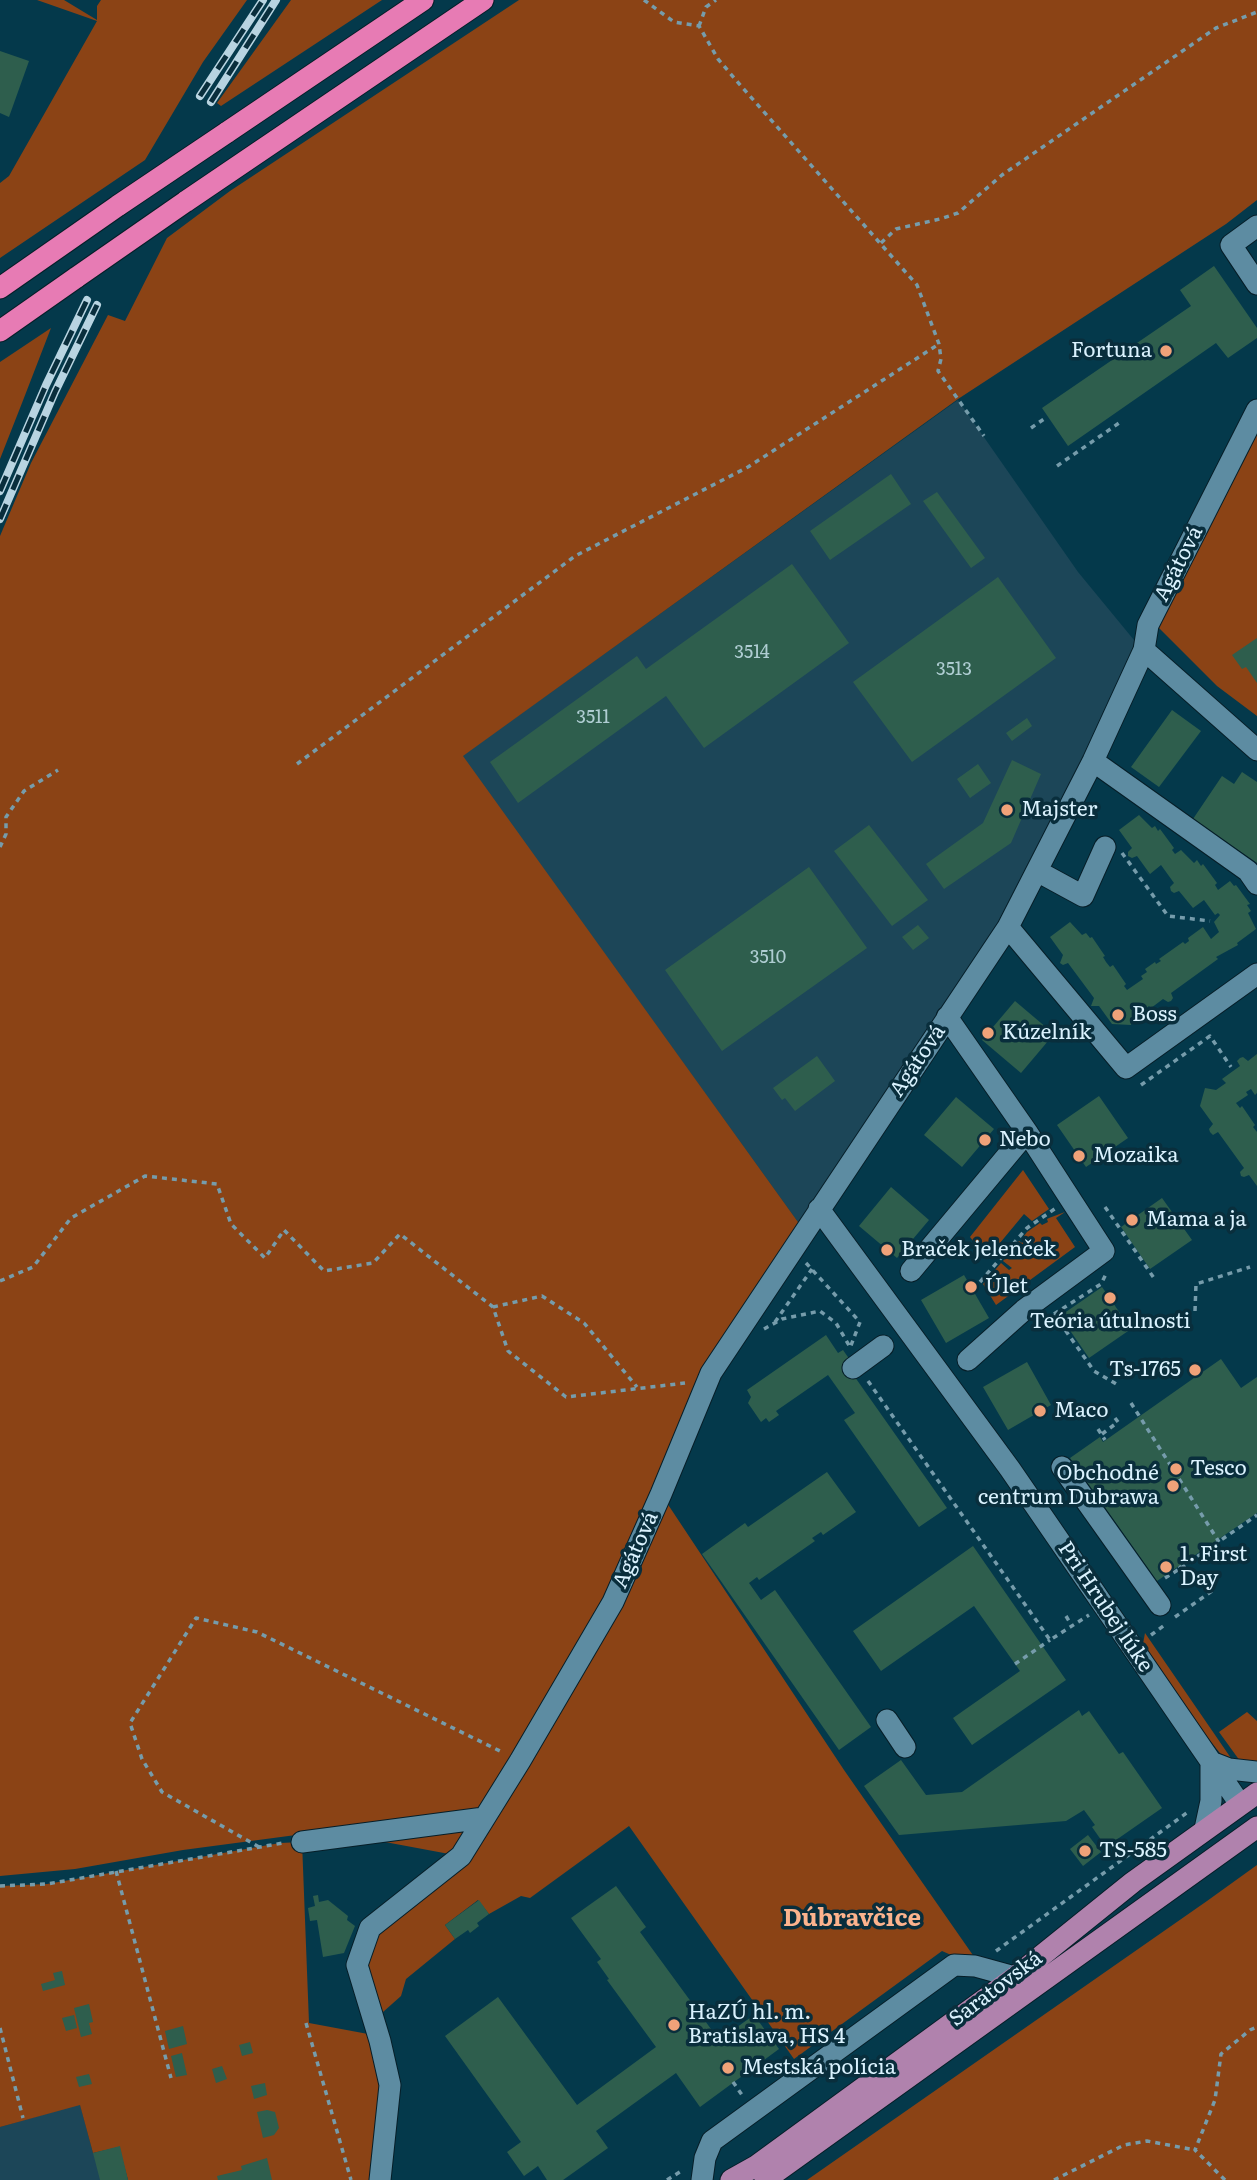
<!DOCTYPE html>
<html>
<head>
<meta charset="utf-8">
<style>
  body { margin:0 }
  canvas { display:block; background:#04394b }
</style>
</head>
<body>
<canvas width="1257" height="2180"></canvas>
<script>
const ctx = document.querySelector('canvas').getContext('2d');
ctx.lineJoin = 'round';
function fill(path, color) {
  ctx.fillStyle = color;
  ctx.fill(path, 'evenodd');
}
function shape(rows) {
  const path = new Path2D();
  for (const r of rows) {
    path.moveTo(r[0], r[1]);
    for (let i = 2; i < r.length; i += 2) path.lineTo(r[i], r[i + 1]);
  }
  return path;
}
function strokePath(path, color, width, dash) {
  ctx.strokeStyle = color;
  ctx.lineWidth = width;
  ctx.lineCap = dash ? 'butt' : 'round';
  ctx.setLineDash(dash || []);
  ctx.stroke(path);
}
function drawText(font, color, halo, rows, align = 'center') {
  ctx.font = font + ' Literata,serif';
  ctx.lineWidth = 7;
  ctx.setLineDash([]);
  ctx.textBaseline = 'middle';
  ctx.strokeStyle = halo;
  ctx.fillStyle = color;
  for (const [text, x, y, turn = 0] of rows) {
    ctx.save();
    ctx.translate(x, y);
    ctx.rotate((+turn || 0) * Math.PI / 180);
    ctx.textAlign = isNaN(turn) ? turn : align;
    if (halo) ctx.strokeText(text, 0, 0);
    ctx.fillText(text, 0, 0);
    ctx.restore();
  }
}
const built = shape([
  [958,400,1078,572,1143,651,1007,926,803,1229,462,756],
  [80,2104,93,2153,120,2146,128,2180,0,2180,0,2127]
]);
const green = shape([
  [37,0,64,0,97,20,97,6,101,0,247,0,203,62,145,160,0,258,0,183,9,176,97,21],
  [291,0,382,0,221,106,217,103],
  [519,0,1257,0,1257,200,1226,224,958,399,463,756,803,1229,711,1373,661,1494,844,1770,977,1961,958,1958,942,1951,794,2059,629,1826,530,1898,521,1896,489,1914,478,1900,445,1925,455,1939,406,1979,401,1996,374,2020,357,1965,370,1928,460,1856,326,1831,183,1850,75,1869,0,1876,0,536,31,463,108,315,125,321,167,238,230,191],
  [51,328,22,403,0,459,0,362],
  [1257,432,1257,716,1217,686,1158,627],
  [1023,1170,1049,1209,1032,1221,1024,1214,990,1255,983,1249,981,1251,970,1237],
  [1065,1212,1056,1218,1075,1247,996,1305,983,1284,1001,1263,1009,1270,1012,1268,1003,1261,1019,1241,1022,1243,1026,1238,1024,1236,1027,1232,1040,1223,1042,1225,1048,1222,1047,1219,1049,1218],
  [1145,1633,1235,1764,1223,1757,1208,1738,1143,1644],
  [1247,1712,1257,1721,1257,1762,1240,1761,1219,1732],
  [302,1842,309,2023,368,2034,380,2041,380,2180,128,2180,119,2147,93,2153,80,2105,0,2127,0,1886,47,1884,280,1843],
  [1257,1865,1257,2180,807,2180,1207,1901]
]);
const building = shape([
  [0,51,29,61,9,117,0,113],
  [1214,266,1257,328,1257,338,1228,358,1216,343,1068,446,1042,408,1191,306,1180,290],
  [891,474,911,504,830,560,810,531],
  [937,492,985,558,971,568,923,501],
  [792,564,849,643,704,748,666,696,518,803,490,762,637,656,646,669],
  [998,577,1056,658,912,762,853,682],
  [1257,638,1257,683,1246,667,1242,669,1232,655],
  [1172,710,1201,731,1159,787,1131,767],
  [1027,718,1032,726,1012,741,1006,733],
  [1012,760,1041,774,1011,843,944,889,926,864,983,823],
  [978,764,991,783,970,798,957,779],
  [1242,772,1257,782,1257,863,1193,819,1222,776,1234,784],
  [1139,815,1152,828,1155,826,1158,831,1160,829,1174,848,1172,850,1175,854,1181,850,1194,863,1197,860,1201,866,1203,864,1217,883,1215,885,1218,890,1230,881,1234,886,1236,885,1250,904,1247,905,1251,911,1248,913,1256,929,1237,943,1238,945,1216,957,1218,959,1171,993,1173,998,1171,1001,1168,1002,1163,999,1151,1008,1149,1006,1144,1010,1142,1007,1133,1014,1131,1025,1112,1024,1099,1006,1091,1006,1094,998,1068,963,1063,965,1060,963,1063,955,1050,937,1070,922,1082,935,1086,933,1090,938,1092,937,1105,956,1103,957,1106,962,1110,967,1113,965,1126,984,1124,986,1127,990,1143,979,1141,976,1147,972,1145,969,1155,962,1156,964,1161,961,1159,959,1183,942,1185,944,1189,941,1188,938,1203,927,1211,939,1219,932,1214,922,1220,915,1218,913,1215,915,1204,900,1193,908,1179,891,1174,893,1171,891,1170,887,1174,883,1161,865,1150,874,1137,856,1132,858,1128,856,1128,852,1132,848,1119,830],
  [869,825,928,900,892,926,834,851],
  [809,867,867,948,722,1051,665,970],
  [918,925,929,938,913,950,902,937],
  [1015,1001,1054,1034,1021,1073,982,1040],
  [1257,1054,1257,1093,1255,1095,1251,1089,1246,1092,1248,1095,1236,1103,1240,1108,1242,1106,1255,1125,1253,1127,1257,1132,1257,1186,1249,1175,1244,1177,1241,1176,1240,1172,1244,1168,1218,1132,1213,1135,1210,1132,1209,1129,1213,1124,1200,1106,1205,1088,1216,1090,1226,1083,1222,1079,1240,1066,1237,1061,1240,1058,1243,1057,1248,1061],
  [817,1056,835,1081,795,1111,785,1098,782,1100,773,1088],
  [1099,1096,1128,1138,1086,1167,1057,1125],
  [956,1097,994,1129,962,1167,924,1135],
  [891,1187,929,1220,897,1258,859,1226],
  [1162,1198,1192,1240,1150,1269,1121,1227],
  [964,1275,989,1318,946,1343,921,1300],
  [1102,1287,1131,1329,1089,1358,1060,1316],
  [826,1335,838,1353,843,1350,850,1360,845,1363,947,1508,919,1527,844,1420,855,1413,828,1375,776,1411,779,1415,769,1422,766,1418,761,1422,748,1403,751,1397,747,1390],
  [1221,1359,1241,1388,1257,1377,1257,1513,1157,1581,1070,1458,1100,1437,1103,1442],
  [1027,1362,1051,1405,1008,1430,983,1387],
  [827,1472,856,1512,823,1535,821,1532,812,1538,815,1541,759,1580,757,1577,749,1583,761,1600,775,1590,871,1727,839,1750,702,1554,745,1523,748,1527],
  [973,1546,1066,1680,972,1745,953,1718,1020,1671,974,1606,881,1671,853,1631],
  [1079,1710,1082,1716,1089,1711,1119,1754,1123,1752,1162,1808,1106,1847,1092,1827,1095,1825,1084,1810,1066,1821,899,1835,864,1786,901,1760,926,1795,962,1792],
  [1088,1835,1101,1852,1083,1866,1070,1849],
  [616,1886,646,1927,640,1932,719,2040,754,2015,779,2049,700,2107,676,2073,596,2131,608,2148,563,2180,547,2180,538,2166,524,2176,507,2152,521,2142,445,2036,498,1997,577,2105,656,2047,607,1980,609,1979,597,1962,601,1959,571,1918],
  [318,1895,319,1902,328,1900,348,1916,347,1920,355,1926,344,1953,323,1957,317,1920,310,1921,308,1908,315,1906,313,1896],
  [479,1900,489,1914,477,1923,479,1926,470,1933,468,1930,455,1939,445,1925],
  [62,1971,65,1985,43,1991,41,1984,55,1980,53,1973],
  [89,2004,93,2022,89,2023,92,2034,81,2037,74,2008],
  [74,2015,77,2028,66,2031,62,2018],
  [183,2026,187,2044,169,2049,165,2031],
  [250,2042,253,2053,242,2056,239,2045],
  [182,2053,187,2075,176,2077,171,2056],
  [222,2066,227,2079,216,2083,212,2069],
  [89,2074,92,2084,79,2087,76,2077],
  [265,2083,267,2095,254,2099,251,2086],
  [267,2110,275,2112,279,2128,274,2135,263,2138,257,2112],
  [120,2146,128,2180,100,2180,93,2153],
  [267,2158,272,2180,218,2180,217,2176,242,2170,241,2166]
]);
const path = shape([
  [644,0,674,22,699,26,718,59,741,86,917,285,939,344,941,359,938,371,984,436],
  [699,26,706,7,716,0],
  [881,243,896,229,940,219,958,213,1002,175,1216,28,1257,12],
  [1031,428,1044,419],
  [1057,466,1122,421],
  [297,764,575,556,748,467,939,344],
  [0,847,6,834,6,817,24,791,58,770],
  [1122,853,1168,916,1210,921],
  [1141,1085,1210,1036,1231,1067],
  [1105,1207,1156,1281],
  [806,1263,860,1322,850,1348],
  [0,1281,33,1267,71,1218,145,1176,217,1184,231,1224,265,1258,284,1230,324,1271,373,1263,400,1234,493,1307,508,1351,566,1397,685,1383],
  [980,1282,1027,1228,1056,1208],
  [493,1307,542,1296,584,1323,637,1387],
  [1195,1311,1196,1284,1250,1267],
  [1054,1314,1094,1371,1118,1385],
  [1054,1314,1101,1284,1106,1274],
  [775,1322,812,1269],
  [764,1329,782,1319,820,1311,836,1323,850,1347],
  [868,1381,1050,1640,1089,1615],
  [1131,1403,1219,1542],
  [1098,1429,1105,1440],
  [1102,1434,1118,1422,1115,1418],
  [1181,1568,1257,1515],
  [1165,1578,1181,1568,1179,1566],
  [1066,1616,1072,1626],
  [1175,1617,1212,1591],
  [1151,1635,1166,1624],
  [1015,1664,1050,1640],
  [259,1847,162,1792,142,1759,130,1723,196,1618,257,1632,504,1753],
  [116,1871,171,2078],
  [0,1886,47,1884,283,1843],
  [996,1951,1188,1812],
  [306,2023,351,2180],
  [0,2028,23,2118],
  [733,2082,742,2095],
  [667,2180,683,2170],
  [1054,2180,1124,2145,1147,2141,1195,2150],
  [1225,2180,1195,2150,1215,2100,1221,2054,1250,2030,1257,2027]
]);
const minor = shape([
  [1257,226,1231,245,1257,284],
  [1144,650,1257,750],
  [1093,761,1248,871,1257,884],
  [1037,871,1083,896,1105,847],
  [1008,927,1126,1068,1257,974],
  [947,1017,1027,1132,1104,1251,1024,1310,968,1360],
  [819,1209,1010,1469,1240,1804],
  [911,1271,1027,1132],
  [853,1368,883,1346],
  [1062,1467,1160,1605],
  [887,1720,905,1747],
  [1211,1762,1229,1769,1257,1772],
  [1205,1829,1211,1801,1211,1762],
  [302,1842,484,1818],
  [380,2180,390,2085,380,2041,357,1965,370,1928,461,1856,520,1761,613,1602,661,1494,711,1373,1008,927,1093,761,1144,650,1148,625,1257,410],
  [702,2180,705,2158,712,2141,954,1965,975,1966,1015,1977]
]);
const major = shape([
  [731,2180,756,2166,1015,1977,1133,1882,1257,1793],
  [765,2180,1257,1827]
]);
const highway = shape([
  [226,133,423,0],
  [185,202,483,0],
  [0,288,119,205],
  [0,331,77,277]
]);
const rail = shape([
  [200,96,263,0],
  [211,102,276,0],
  [0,491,46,385,87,300],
  [0,519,55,392,97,305]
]);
const highwayBridge = shape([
  [119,205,226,133],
  [77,277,185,202]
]);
const markers = [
  [1166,351,7,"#f0a279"],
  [1007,810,7,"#f0a279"],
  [1118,1015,7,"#f0a279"],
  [988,1033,7,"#f0a279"],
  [985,1140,7,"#f0a279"],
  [1079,1156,7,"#f0a279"],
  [1132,1220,7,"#f0a279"],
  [887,1250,7,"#f0a279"],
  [971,1287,7,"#f0a279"],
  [1110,1298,7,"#f0a279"],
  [1195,1370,7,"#f0a279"],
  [1040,1411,7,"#f0a279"],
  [1176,1469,7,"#f0a279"],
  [1173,1486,7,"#f0a279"],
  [1166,1567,7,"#f0a279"],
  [1085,1851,7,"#f0a279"],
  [674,2025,7,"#f0a279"],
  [728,2068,7,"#f0a279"]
];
const numberNames = [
  ["3514",752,653],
  ["3513",954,670],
  ["3511",593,718],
  ["3510",768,958]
];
const poiNames = [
  ["Fortuna",1152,351,"right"],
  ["Majster",1021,810],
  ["Boss",1132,1015],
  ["Kúzelník",1002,1033],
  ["Nebo",999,1140],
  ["Mozaika",1093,1156],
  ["Mama a ja",1146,1220],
  ["Braček jelenček",901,1250],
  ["Úlet",985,1287],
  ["Teória útulnosti",1110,1322,"center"],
  ["Ts-1765",1181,1370,"right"],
  ["Maco",1054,1411],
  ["Tesco",1190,1469],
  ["Obchodné",1159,1474,"right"],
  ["centrum Dubrawa",1159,1498,"right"],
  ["1. First",1180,1555],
  ["Day",1180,1579],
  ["TS-585",1099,1851],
  ["HaZÚ hl. m.",688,2013],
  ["Bratislava, HS 4",688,2037],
  ["Mestská polícia",742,2068]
];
const streetNames = [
  ["Agátová",1179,564,-63],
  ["Agátová",918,1061,-56],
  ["Agátová",636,1550,-66],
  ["Pri Hrubej lúke",1105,1607,56],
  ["Saratovská",996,1989,-37]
];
const quarterNames = [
  ["Dúbravčice",852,1919]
];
fill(built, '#1c4658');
fill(green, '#8b4315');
fill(building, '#2e5e4d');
strokePath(minor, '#061e28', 23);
strokePath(major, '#061e28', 23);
strokePath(highway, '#061e28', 23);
strokePath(path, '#769cab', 3.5, [5, 5]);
strokePath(minor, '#5d8ca2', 21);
strokePath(major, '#b082ad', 21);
strokePath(highway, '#e77bb4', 21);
strokePath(rail, '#b8d4e1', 8);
strokePath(rail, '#092e3c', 5, [16]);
strokePath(highwayBridge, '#061e28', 23, []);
strokePath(highwayBridge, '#e77bb4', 21);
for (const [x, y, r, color] of markers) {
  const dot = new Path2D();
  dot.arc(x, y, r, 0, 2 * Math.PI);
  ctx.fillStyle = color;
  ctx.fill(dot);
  strokePath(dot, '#092e3c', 2.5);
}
drawText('18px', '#afcdd2', null, numberNames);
drawText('21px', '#daf2fe', '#092e3c', poiNames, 'left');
drawText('21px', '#daf2fe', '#092e3c', streetNames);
drawText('bold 24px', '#fcb38d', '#092e3c', quarterNames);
</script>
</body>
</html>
